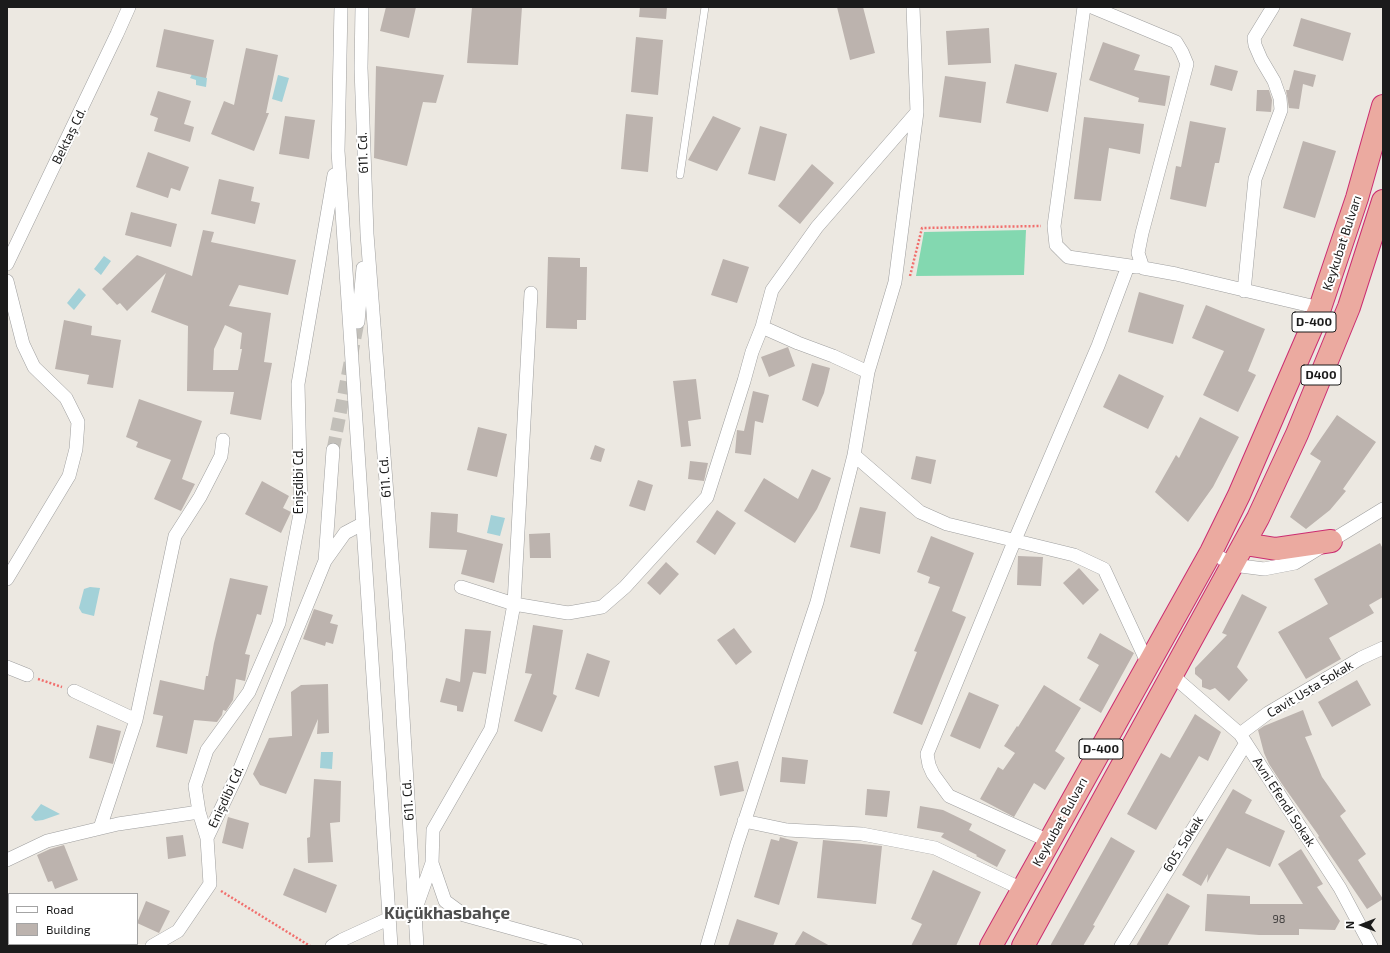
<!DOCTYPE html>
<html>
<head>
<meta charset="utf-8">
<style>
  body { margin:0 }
  #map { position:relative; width:1390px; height:953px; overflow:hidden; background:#ece8e1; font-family:"Exo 2",sans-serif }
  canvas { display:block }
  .frame { position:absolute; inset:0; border:8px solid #1b1b1b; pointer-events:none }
  .legend { position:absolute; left:8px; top:893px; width:130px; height:52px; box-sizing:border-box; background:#fff; border:1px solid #a4a4a4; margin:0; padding:5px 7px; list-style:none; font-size:12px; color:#1b1b1b }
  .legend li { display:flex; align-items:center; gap:8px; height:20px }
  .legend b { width:20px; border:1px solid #a4a4a4 }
  .north { position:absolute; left:1342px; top:905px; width:40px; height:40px; -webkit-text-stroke:3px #fff; paint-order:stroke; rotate:270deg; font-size:11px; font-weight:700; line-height:16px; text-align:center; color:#1b1b1b }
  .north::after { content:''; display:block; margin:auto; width:14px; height:18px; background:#1b1b1b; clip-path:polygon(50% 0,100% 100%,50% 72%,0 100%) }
</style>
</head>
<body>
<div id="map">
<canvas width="1390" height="953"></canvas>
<div class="frame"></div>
<ul class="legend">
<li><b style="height:5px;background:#fff"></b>Road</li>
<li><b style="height:11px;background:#bcb3ae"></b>Building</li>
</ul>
<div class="north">N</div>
</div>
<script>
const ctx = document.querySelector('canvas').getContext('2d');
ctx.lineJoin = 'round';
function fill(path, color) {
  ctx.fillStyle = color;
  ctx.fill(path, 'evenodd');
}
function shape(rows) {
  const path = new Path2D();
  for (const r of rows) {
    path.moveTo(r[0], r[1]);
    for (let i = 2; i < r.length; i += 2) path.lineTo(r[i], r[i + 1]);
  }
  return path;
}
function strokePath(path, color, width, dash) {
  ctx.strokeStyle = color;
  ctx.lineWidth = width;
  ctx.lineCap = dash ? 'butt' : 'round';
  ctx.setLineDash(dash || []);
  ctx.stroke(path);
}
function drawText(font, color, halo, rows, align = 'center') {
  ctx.font = font + ' "Exo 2",sans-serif';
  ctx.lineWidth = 4;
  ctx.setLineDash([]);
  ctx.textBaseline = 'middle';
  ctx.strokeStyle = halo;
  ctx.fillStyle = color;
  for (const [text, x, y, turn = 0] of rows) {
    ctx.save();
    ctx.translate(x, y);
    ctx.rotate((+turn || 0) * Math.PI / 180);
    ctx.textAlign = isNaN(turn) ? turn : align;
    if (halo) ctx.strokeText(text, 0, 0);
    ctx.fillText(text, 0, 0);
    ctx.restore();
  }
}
const pitch = shape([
  [1026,230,1024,275,916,276,924,232]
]);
const water = shape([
  [193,72,207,78,206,87,196,85,196,80,190,78],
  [278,75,289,78,282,102,272,99],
  [104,256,111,261,101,275,94,269],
  [79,288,86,295,74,310,67,303],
  [491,515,505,518,500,536,487,533],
  [90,587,100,588,94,616,82,613,79,608,84,589],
  [321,752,333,752,332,769,320,768],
  [41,804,60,814,43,820,35,821,31,817]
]);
const building = shape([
  [386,7,416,7,409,38,380,31],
  [472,7,522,7,518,65,467,63],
  [640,7,667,7,666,19,639,17],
  [837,7,863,7,875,53,850,60],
  [1301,18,1351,33,1343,61,1293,46],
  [989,28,991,63,948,65,946,31],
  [164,29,214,40,206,78,156,67],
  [636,37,663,40,658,95,631,92],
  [1103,42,1140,55,1134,70,1170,76,1165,106,1138,102,1139,98,1089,80],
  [246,48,278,55,266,113,269,113,254,151,211,134,224,101,234,105],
  [1015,64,1057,73,1048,112,1006,103],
  [1215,65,1238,71,1232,91,1210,85],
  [376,66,444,75,436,103,423,102,407,166,374,158],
  [1294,70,1316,75,1313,87,1303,84,1299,109,1289,108,1286,90,1289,90],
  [945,76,986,82,981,123,939,117],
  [1257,90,1269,90,1272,100,1271,112,1256,111],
  [158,91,191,101,184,124,194,127,190,142,154,131,158,118,150,115],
  [626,114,653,117,648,172,621,169],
  [285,116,315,120,309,159,279,154],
  [713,116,741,128,717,171,688,160],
  [1084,117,1144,124,1140,154,1109,148,1101,201,1074,199],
  [1190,121,1226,128,1219,163,1215,163,1206,207,1170,199,1176,166,1181,167],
  [760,126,787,134,775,181,748,174],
  [1303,141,1336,151,1315,218,1283,208],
  [148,152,189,167,180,191,171,188,168,198,136,187],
  [812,164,834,183,800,224,778,206],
  [219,179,254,187,251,201,260,203,255,224,211,214],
  [131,212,177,224,171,247,125,235],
  [203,230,214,232,211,242,296,260,288,295,239,285,229,306,271,313,264,362,272,363,261,420,230,414,234,392,187,391,188,326,151,312,166,273,127,311,120,303,117,305,102,289,137,255,192,276],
  [225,325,242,333,240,349,242,349,238,370,213,370,214,349],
  [548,257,580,258,580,267,587,267,586,320,577,320,577,329,546,328],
  [723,259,749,267,737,303,711,295],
  [1139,292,1184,305,1173,344,1128,332],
  [1206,305,1265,329,1248,371,1256,375,1238,412,1203,395,1224,351,1192,338],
  [64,320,92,326,91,335,121,340,113,388,87,384,89,375,55,369],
  [788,347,795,366,769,377,761,357],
  [812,363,830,368,824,393,818,407,802,400],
  [1119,374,1164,396,1148,429,1103,407],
  [696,379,701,419,688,421,691,446,681,447,673,381],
  [753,391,769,395,763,423,755,421,751,455,735,453,737,430,744,431],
  [139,399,202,421,182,479,195,484,181,511,154,499,171,460,136,447,138,442,126,437],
  [1337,415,1376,442,1343,489,1346,491,1330,510,1306,529,1290,517,1321,461,1310,454],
  [1200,417,1239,437,1213,487,1188,522,1155,492,1176,455,1179,458],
  [478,427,507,434,497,477,467,470],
  [595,445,605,449,601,462,590,459],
  [916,456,936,460,931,484,911,479],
  [690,461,708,463,704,481,688,479],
  [812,469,831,478,817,509,795,543,744,511,764,478,798,499],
  [638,480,653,485,645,511,629,506],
  [262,481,289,496,283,508,291,512,281,533,245,514],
  [860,507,886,512,880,554,850,547],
  [717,510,736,523,715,555,696,542],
  [431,512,458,514,457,532,503,544,494,583,461,574,467,550,429,548],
  [550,533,551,558,530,558,529,534],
  [931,536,974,553,952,611,966,617,922,725,893,713,917,652,914,651,940,587,928,583,930,577,917,572],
  [1380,543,1383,549,1383,597,1369,605,1374,613,1329,638,1341,659,1306,679,1278,632,1328,604,1314,579],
  [1018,556,1043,557,1041,586,1017,585],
  [666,562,679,574,660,595,647,583],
  [1079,568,1099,590,1083,605,1063,583],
  [230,578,268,586,261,615,257,614,245,654,250,655,245,681,236,679,233,700,226,711,223,710,222,715,217,722,194,720,187,754,156,747,163,716,153,714,160,680,204,690,206,676,208,676,214,643],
  [1242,594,1267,607,1237,667,1248,680,1229,701,1215,688,1210,690,1202,687,1202,680,1195,674,1195,668,1227,635,1222,633],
  [314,609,333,615,330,623,338,625,333,644,326,642,325,646,303,639],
  [533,625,563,630,553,694,557,696,542,732,514,721,532,674,525,673],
  [734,628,752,652,736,665,717,640],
  [465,629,491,631,486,674,473,672,463,712,457,711,457,706,440,702,446,678,460,682],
  [1100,633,1134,653,1101,713,1079,700,1099,665,1087,658],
  [587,653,610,661,599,697,575,689],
  [1357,680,1371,705,1332,727,1318,702],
  [328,684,329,733,317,734,318,719,286,794,260,785,253,774,269,738,292,736,291,692,301,685],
  [1044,685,1081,708,1055,751,1065,758,1045,790,1034,783,1014,817,980,799,998,767,1003,770,1015,753,1004,746,1017,726,1018,727],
  [969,692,999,705,980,749,950,736],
  [1303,710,1312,735,1305,737,1322,777,1346,811,1340,816,1366,854,1358,860,1383,899,1367,909,1318,837,1319,836,1282,784,1269,764,1264,753,1258,730,1264,726],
  [1195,714,1221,732,1208,761,1199,756,1156,830,1127,814,1161,753,1170,758],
  [97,725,121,731,113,764,89,758],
  [782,757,808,760,805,784,780,782],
  [738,761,744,791,720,796,714,766],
  [314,779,341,781,340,822,330,823,333,862,308,863,307,838,310,837],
  [867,789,890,791,887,817,865,815],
  [1233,789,1252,800,1245,813,1285,831,1270,867,1227,848,1207,883,1208,874,1201,886,1182,875],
  [920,806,943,810,972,824,969,830,1006,850,997,867,976,856,977,855,941,837,944,833,917,828],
  [228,817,249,823,243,849,222,843],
  [183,835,186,856,168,859,166,837],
  [780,837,798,842,779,905,754,897,771,839,779,841],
  [1111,837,1135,851,1093,925,1095,926,1083,946,1050,946],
  [823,840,882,846,876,904,817,898],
  [64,845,78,880,55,889,52,881,48,882,37,855,50,849],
  [1301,849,1323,884,1317,887,1340,921,1335,930,1299,929,1299,935,1259,935,1205,931,1207,894,1250,896,1250,904,1303,904,1278,864],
  [294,868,337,885,326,913,283,895],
  [933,870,981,892,956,946,911,946,922,924,911,919],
  [1167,893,1190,906,1167,946,1136,946],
  [146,901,170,911,159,933,137,923],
  [737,919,778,933,773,946,728,946],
  [803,931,830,946,794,946]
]);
const minorTunnel = shape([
  [333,450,358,322]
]);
const path = shape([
  [910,276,922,228,1041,226],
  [38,679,62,687],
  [221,891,310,946]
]);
const service = shape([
  [680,175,705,7]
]);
const minor = shape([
  [341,7,338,151,391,946],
  [362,7,361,68,367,234,399,651,417,946],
  [1084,7,1054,226,1056,245,1068,257,1137,267],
  [1092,7,1176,42,1182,52,1187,64,1142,233,1138,253,1143,268,1176,274,1320,308],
  [7,264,117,34,129,7],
  [7,281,23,344,34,367,66,398,78,422,76,449,69,476,7,579],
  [1244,291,1255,179,1281,110,1280,98,1274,81,1261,59,1255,45,1254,38,1273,7],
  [531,293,514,604,491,729,433,830,432,863,445,901,464,915,576,946],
  [358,322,363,268],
  [762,327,772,290,817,227,917,112],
  [854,455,920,512,947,524,1074,555,1104,569,1148,664],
  [1211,552,1233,565,1264,569,1295,563,1383,509],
  [325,561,333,450],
  [461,587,514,604,568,613,602,607,625,587,707,497,744,381,752,352,762,327,798,343,833,356,868,372],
  [7,667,27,675],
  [1173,676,1240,734,1340,888,1371,946],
  [74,691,136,720],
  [1240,734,1268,713,1361,658,1383,648],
  [744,821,787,830,862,834,935,848,1022,889],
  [100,828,136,720,175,536,200,497,221,456,223,440],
  [207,838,199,812,195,786,207,750,249,692,279,623,301,509,298,384,334,175],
  [1049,841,949,796,933,774,929,765,927,754,1014,542,1098,346,1128,266],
  [7,860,47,841,118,824,199,812],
  [416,908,432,863],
  [152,946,178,931,210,884,207,838,239,771,325,561,345,533,362,524],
  [332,946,342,940,390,918],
  [707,946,737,844,817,602,854,455,868,372,895,282,917,112,913,7],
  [1121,946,1246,743]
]);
const trunk = shape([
  [1245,544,1276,549,1331,541],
  [991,946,1211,552,1239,495,1320,308,1357,198,1383,106],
  [1023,946,1258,518,1297,434,1349,307,1383,201]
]);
const numberNames = [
  ["98",1279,919]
];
const shields = [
  [1314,322,44],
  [1321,375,40],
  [1101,749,44]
];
const shieldNames = [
  ["D-400",1314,322],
  ["D400",1321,375],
  ["D-400",1101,749]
];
const streetNames = [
  ["Bektaş Cd.",69,136,-64],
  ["611. Cd.",363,153,-92],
  ["Keykubat Bulvarı",1342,243,-72],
  ["611. Cd.",385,477,-94],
  ["Enişdibi Cd.",299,481,-90],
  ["Cavit Usta Sokak",1310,689,-31],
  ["Enişdibi Cd.",226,797,-65],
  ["611. Cd.",408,800,-94],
  ["Avni Efendi Sokak",1284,802,57],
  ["Keykubat Bulvarı",1060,822,-61],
  ["605. Sokak",1183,844,-58]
];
const districtNames = [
  ["Küçükhasbahçe",447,913]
];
fill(pitch, '#83d8b0');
fill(water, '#a3d1d8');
fill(building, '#bcb3ae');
strokePath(minorTunnel, '#c2bfb9', 13, [13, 6]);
strokePath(service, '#9f9f9f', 8);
strokePath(minor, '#9f9f9f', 14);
strokePath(trunk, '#cb2d71', 24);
strokePath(path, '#f16f6d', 2.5, [2, 2]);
strokePath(service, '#fff', 7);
strokePath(minor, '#fff', 13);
strokePath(trunk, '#ebaaa0', 22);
drawText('11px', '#434140', null, numberNames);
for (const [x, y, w] of shields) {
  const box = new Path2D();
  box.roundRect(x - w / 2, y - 10, w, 20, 3);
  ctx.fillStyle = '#fff';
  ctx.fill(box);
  strokePath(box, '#1b1b1b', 1);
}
drawText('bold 12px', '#1b1b1b', null, shieldNames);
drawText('13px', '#1b1b1b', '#fff', streetNames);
drawText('bold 17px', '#4e4e4e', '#fff', districtNames);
</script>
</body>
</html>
